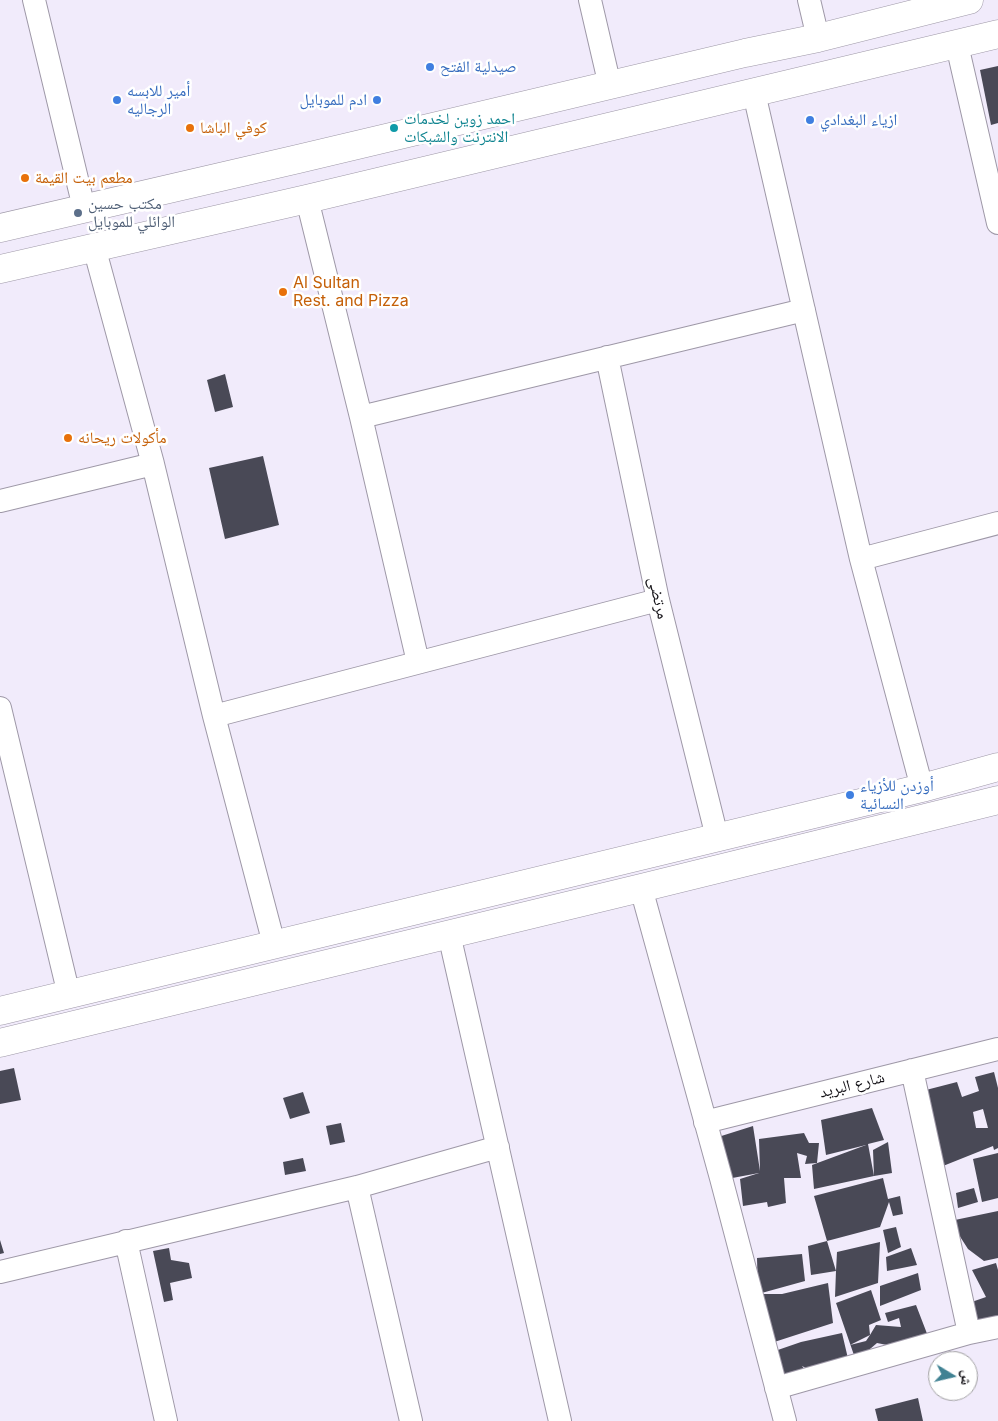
<!DOCTYPE html>
<html>
<head>
<meta charset="utf-8">
<style>
  body { margin:0 }
  #map { position:relative; width:998px; height:1421px; overflow:hidden; background:#f1ebfb; font-family:Inter,"Noto Naskh Arabic",sans-serif }
  canvas { display:block }
  .north { position:absolute; left:928px; top:1351px; width:50px; height:50px; box-sizing:border-box; background:#fff; border:1px solid #a1a0a2; border-radius:50%; rotate:99deg; font-size:14px; font-weight:700; line-height:20px; text-align:center; color:#131116 }
  .north::after { content:''; display:block; margin:auto; width:18px; height:22px; background:#408293; clip-path:polygon(50% 0,100% 100%,50% 72%,0 100%) }
</style>
</head>
<body>
<div id="map">
<canvas width="998" height="1421"></canvas>
<div class="north">ش</div>
</div>
<script>
const ctx = document.querySelector('canvas').getContext('2d');
ctx.lineJoin = 'round';
function fill(path, color) {
  ctx.fillStyle = color;
  ctx.fill(path, 'evenodd');
}
function shape(rows) {
  const path = new Path2D();
  for (const r of rows) {
    path.moveTo(r[0], r[1]);
    for (let i = 2; i < r.length; i += 2) path.lineTo(r[i], r[i + 1]);
  }
  return path;
}
function strokePath(path, color, width, dash) {
  ctx.strokeStyle = color;
  ctx.lineWidth = width;
  ctx.lineCap = dash ? 'butt' : 'round';
  ctx.setLineDash(dash || []);
  ctx.stroke(path);
}
function drawText(font, color, halo, rows, align = 'center') {
  ctx.font = font + ' Inter,"Noto Naskh Arabic",sans-serif';
  ctx.lineWidth = 5;
  ctx.setLineDash([]);
  ctx.textBaseline = 'middle';
  ctx.strokeStyle = halo;
  ctx.fillStyle = color;
  for (const [text, x, y, turn = 0] of rows) {
    ctx.save();
    ctx.translate(x, y);
    ctx.rotate((+turn || 0) * Math.PI / 180);
    ctx.textAlign = isNaN(turn) ? turn : align;
    if (halo) ctx.strokeText(text, 0, 0);
    ctx.fillText(text, 0, 0);
    ctx.restore();
  }
}
const building = shape([
  [998,66,998,123,991,125,980,70],
  [225,374,233,407,215,412,207,380],
  [263,456,279,525,225,539,209,468],
  [14,1068,21,1100,0,1104,0,1071],
  [994,1072,998,1088,998,1148,994,1150,993,1146,943,1166,926,1090,957,1082,962,1097,979,1091,975,1077],
  [983,1109,988,1128,976,1128,973,1112],
  [303,1092,310,1113,290,1119,283,1098],
  [872,1108,884,1140,868,1144,874,1176,814,1189,812,1165,866,1145,826,1155,821,1120],
  [341,1123,345,1142,330,1145,326,1126],
  [753,1126,760,1171,759,1139,804,1133,809,1143,819,1143,817,1163,805,1164,807,1156,797,1153,801,1178,784,1178,786,1203,768,1207,767,1202,743,1206,740,1179,759,1173,727,1179,715,1138],
  [888,1142,892,1173,874,1176,873,1150],
  [998,1153,998,1198,982,1202,973,1159],
  [303,1158,306,1171,285,1175,283,1162],
  [883,1178,888,1199,900,1196,903,1214,893,1216,889,1202,880,1227,827,1241,814,1196],
  [974,1188,978,1202,958,1208,956,1193],
  [998,1211,998,1258,984,1261,968,1249,950,1221],
  [896,1227,901,1247,888,1253,883,1230],
  [0,1240,4,1253,0,1254],
  [827,1241,836,1271,837,1252,880,1242,878,1283,835,1297,836,1271,811,1275,808,1246],
  [169,1248,171,1260,189,1263,192,1278,170,1283,173,1300,164,1302,153,1251],
  [911,1248,917,1265,887,1271,886,1257],
  [802,1254,805,1281,758,1294,782,1294,828,1283,833,1323,765,1345,758,1294,757,1258],
  [996,1263,998,1270,998,1327,969,1333,963,1305,986,1297,972,1270],
  [918,1273,921,1290,880,1306,880,1286],
  [871,1290,881,1320,869,1325,870,1335,876,1325,901,1327,899,1318,888,1322,885,1313,916,1305,931,1344,892,1346,877,1343,856,1361,836,1303],
  [870,1335,866,1341,850,1345],
  [842,1333,850,1367,808,1369,802,1366,811,1378,788,1384,772,1352,801,1342],
  [918,1398,923,1421,878,1421,875,1409]
]);
const minor = shape([
  [34,0,84,208],
  [590,0,610,86],
  [809,0,818,38],
  [957,45,998,223],
  [754,93,861,559,922,788],
  [307,199,361,417,418,662],
  [94,247,153,464,214,716,274,944],
  [607,357,658,600,717,837],
  [361,417,804,310],
  [0,501,153,464],
  [861,559,998,523],
  [0,708,69,995],
  [214,716,658,600],
  [641,888,721,1178,785,1421],
  [449,934,560,1421],
  [912,1070,969,1333],
  [705,1122,998,1049],
  [357,1187,411,1421],
  [126,1241,166,1421],
  [0,1272,357,1187,498,1147],
  [776,1388,969,1333,998,1327]
]);
const tertiary = shape([
  [0,228,298,159,745,53,818,38,969,0],
  [0,269,307,199,998,34],
  [0,1011,922,788,998,767],
  [0,1043,641,888,998,800]
]);
const markers = [
  [430,67,5,"#3f7fe0"],
  [117,100,5,"#3f7fe0"],
  [377,100,5,"#3f7fe0"],
  [810,120,5,"#3f7fe0"],
  [190,128,5,"#e8710a"],
  [394,128,5,"#0f9aa8"],
  [25,178,5,"#e8710a"],
  [78,213,5,"#5c6f8a"],
  [283,292,5,"#e8710a"],
  [68,438,5,"#e8710a"],
  [850,795,5,"#3f7fe0"]
];
const shopNames = [
  ["صيدلية الفتح",440,67],
  ["أمير للابسه",127,91],
  ["الرجاليه",127,109],
  ["ادم للموبايل",367,100,"right"],
  ["ازياء البغدادي",820,120],
  ["أوزدن للأزياء",860,786],
  ["النسائية",860,804]
];
const cultureNames = [
  ["احمد زوين لخدمات",404,119],
  ["الانترنت والشبكات",404,137]
];
const foodNames = [
  ["كوفي الباشا",200,128],
  ["مطعم بيت القيمة",35,178],
  ["Al Sultan",293,283],
  ["Rest. and Pizza",293,301],
  ["مأكولات ريحانه",78,438]
];
const serviceNames = [
  ["مكتب حسين",88,204],
  ["الوائلي للموبايل",88,222]
];
const streetNames = [
  ["مرتضى",658,598,77],
  ["شارع البريد",852,1085,-14]
];
fill(building, '#494956');
strokePath(minor, '#9e98a7', 24);
strokePath(tertiary, '#9e98a7', 29);
strokePath(minor, '#fff', 22);
strokePath(tertiary, '#fff', 28);
for (const [x, y, r, color] of markers) {
  const dot = new Path2D();
  dot.arc(x, y, r, 0, 2 * Math.PI);
  ctx.fillStyle = color;
  ctx.fill(dot);
  strokePath(dot, '#fff', 2);
}
drawText('16px', '#366cbe', '#fff', shopNames, 'left');
drawText('16px', '#0d838f', '#fff', cultureNames, 'left');
drawText('16px', '#c56008', '#fff', foodNames, 'left');
drawText('16px', '#4e5e75', '#fff', serviceNames, 'left');
drawText('16px', '#131116', '#fff', streetNames);
</script>
</body>
</html>
